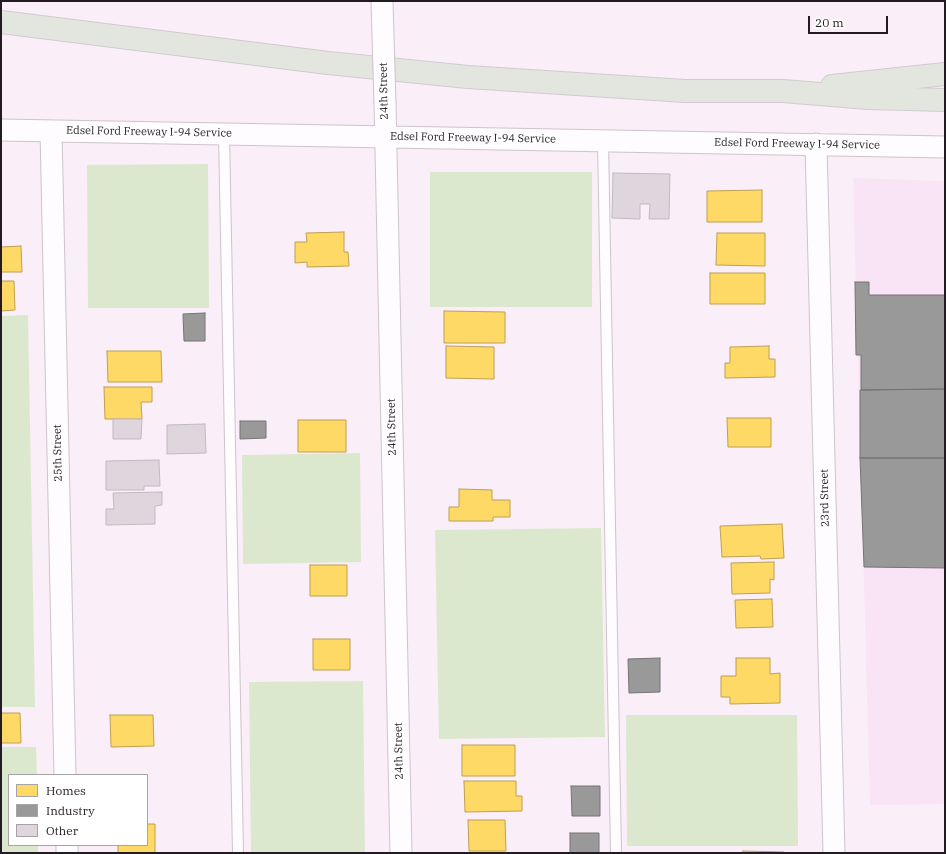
<!DOCTYPE html>
<html>
<head>
<meta charset="utf-8">
<style>
  body { margin:0 }
  #map { position:relative; width:946px; height:854px; overflow:hidden; background:#faeef8; font-family:"IBM Plex Serif",serif }
  canvas { display:block }
  .frame { position:absolute; inset:0; border:2px solid #231b22; pointer-events:none }
  .legend { position:absolute; left:8px; top:774px; width:140px; height:72px; box-sizing:border-box; background:#fff; border:1px solid #a7a4a7; margin:0; padding:5px 7px; list-style:none; font-size:12px; color:#231b22 }
  .legend li { display:flex; align-items:center; gap:8px; height:20px }
  .legend b { width:20px; border:1px solid #a7a4a7 }
  .scale { position:absolute; left:808px; top:16px; width:80px; height:18px; box-sizing:border-box; border:2px solid #231b22; border-top:0; padding-left:5px; font-size:12px; line-height:14px; white-space:nowrap; color:#231b22; -webkit-text-stroke:3px #fff; paint-order:stroke }
</style>
</head>
<body>
<div id="map">
<canvas width="946" height="854"></canvas>
<div class="frame"></div>
<ul class="legend">
<li><b style="height:11px;background:#ffd966"></b>Homes</li>
<li><b style="height:11px;background:#999"></b>Industry</li>
<li><b style="height:11px;background:#ded5dd"></b>Other</li>
</ul>
<div class="scale">20 m</div>
</div>
<script>
const ctx = document.querySelector('canvas').getContext('2d');
ctx.lineJoin = 'round';
function fill(path, color) {
  ctx.fillStyle = color;
  ctx.fill(path, 'evenodd');
}
function shape(rows) {
  const path = new Path2D();
  for (const r of rows) {
    path.moveTo(r[0], r[1]);
    for (let i = 2; i < r.length; i += 2) path.lineTo(r[i], r[i + 1]);
  }
  return path;
}
function strokePath(path, color, width, dash) {
  ctx.strokeStyle = color;
  ctx.lineWidth = width;
  ctx.lineCap = dash ? 'butt' : 'round';
  ctx.setLineDash(dash || []);
  ctx.stroke(path);
}
function drawText(font, color, halo, rows, align = 'center') {
  ctx.font = font + ' "IBM Plex Serif",serif';
  ctx.lineWidth = 4;
  ctx.setLineDash([]);
  ctx.textBaseline = 'middle';
  ctx.strokeStyle = halo;
  ctx.fillStyle = color;
  for (const [text, x, y, turn = 0] of rows) {
    ctx.save();
    ctx.translate(x, y);
    ctx.rotate((+turn || 0) * Math.PI / 180);
    ctx.textAlign = isNaN(turn) ? turn : align;
    if (halo) ctx.strokeText(text, 0, 0);
    ctx.fillText(text, 0, 0);
    ctx.restore();
  }
}
const built = shape([
  [853,178,945,181,945,804,870,805]
]);
const green = shape([
  [208,164,209,308,88,308,87,165],
  [430,172,592,172,592,307,430,307],
  [28,315,35,707,1,707,1,316],
  [360,453,361,562,243,564,242,455],
  [601,528,605,737,439,739,435,530],
  [363,681,365,853,251,853,249,682],
  [626,715,797,715,798,846,627,846],
  [1,747,36,747,37,775,9,775,9,845,38,845,38,853,1,853]
]);
const homes = shape([
  [762,190,762,222,707,222,707,191,762,190],
  [344,232,344,252,348,252,349,266,307,267,307,262,295,263,295,242,307,242,306,233,344,232],
  [717,233,765,233,765,266,716,265,717,233],
  [21,246,22,272,1,272,1,247,21,246],
  [710,273,765,273,765,304,710,304,710,273],
  [1,281,14,281,15,310,1,311,1,281],
  [444,311,505,312,505,343,444,343,444,311],
  [446,346,494,347,494,379,446,378,446,346],
  [769,346,769,359,775,359,775,377,725,378,725,363,730,363,730,347,769,346],
  [107,351,161,351,162,382,108,382,107,351],
  [104,387,152,387,152,402,141,402,142,419,105,419,104,387],
  [727,418,771,418,771,447,728,447,727,418],
  [298,420,346,420,346,452,298,452,298,420],
  [459,489,492,490,492,500,510,500,510,517,493,517,493,521,449,521,449,507,459,507,459,489],
  [782,524,784,558,761,559,760,556,722,557,720,526,782,524],
  [774,562,774,580,770,579,770,593,732,594,731,563,774,562],
  [310,565,347,565,347,596,310,596,310,565],
  [772,599,773,627,736,628,735,600,772,599],
  [313,639,350,639,350,670,313,670,313,639],
  [736,658,770,658,770,674,780,673,780,703,730,704,730,697,721,697,721,676,736,676,736,658],
  [1,713,20,713,21,743,1,743,1,713],
  [110,715,153,715,154,746,111,747,110,715],
  [462,745,515,745,515,776,462,776,462,745],
  [464,781,516,781,516,796,522,796,522,811,465,812,464,781],
  [468,820,505,820,506,851,469,851,468,820],
  [147,824,155,824,155,853,118,853,118,845,147,845,147,824],
  [743,851,784,852,784,853,743,853,743,851]
]);
const industry = shape([
  [855,282,869,282,869,295,945,295,945,389,861,390,861,355,856,355,855,282],
  [205,313,205,341,184,341,183,314,205,313],
  [945,389,945,458,860,458,860,390,945,389],
  [240,421,266,421,266,438,240,439,240,421],
  [860,458,945,458,945,568,864,567,860,458],
  [660,658,660,692,629,693,628,659,660,658],
  [571,786,600,786,600,816,572,816,571,786],
  [570,833,599,833,599,853,570,853,570,833]
]);
const building = shape([
  [613,173,670,174,669,219,649,219,650,204,640,204,640,219,612,218,613,173],
  [113,419,142,419,141,439,113,439,113,419],
  [205,424,206,453,167,454,167,425,205,424],
  [159,460,160,486,144,486,144,490,106,490,106,461,159,460],
  [162,492,162,505,155,506,155,524,106,525,106,509,114,509,113,493,162,492]
]);
const lane = shape([
  [224,134,238,853],
  [603,141,616,853]
]);
const street = shape([
  [385,104,401,853],
  [1,130,945,147],
  [51,131,65,775],
  [816,144,834,853],
  [67,845,67,853]
]);
const highway = shape([
  [1,22,328,63,468,77,685,91,783,91,868,98,945,100],
  [832,86,945,74]
]);
const streetBridge = shape([
  [382,1,385,104]
]);
const streetNames = [
  ["24th Street",384,91,-91],
  ["Edsel Ford Freeway I-94 Service",149,132,1],
  ["Edsel Ford Freeway I-94 Service",473,138,1],
  ["Edsel Ford Freeway I-94 Service",797,144,1],
  ["24th Street",392,427,-91],
  ["25th Street",58,453,-91],
  ["23rd Street",825,498,-91],
  ["24th Street",399,751,-91]
];
fill(built, '#f9e4f5');
fill(green, '#dce8cd');
fill(homes, '#ffd966');
strokePath(homes, '#bda052', 1);
fill(industry, '#999');
strokePath(industry, '#767375', 1);
fill(building, '#ded5dd');
strokePath(building, '#c2b9c0', 1);
strokePath(lane, '#cdc4cb', 12);
strokePath(street, '#cdc4cb', 23);
strokePath(highway, '#d1cbd0', 24);
strokePath(lane, '#fefcfe', 10);
strokePath(street, '#fefcfe', 21);
strokePath(highway, '#e3e6de', 22);
strokePath(streetBridge, '#cdc4cb', 23, []);
strokePath(streetBridge, '#fefcfe', 21);
drawText('11px', '#231b22', '#fff', streetNames);
</script>
</body>
</html>
